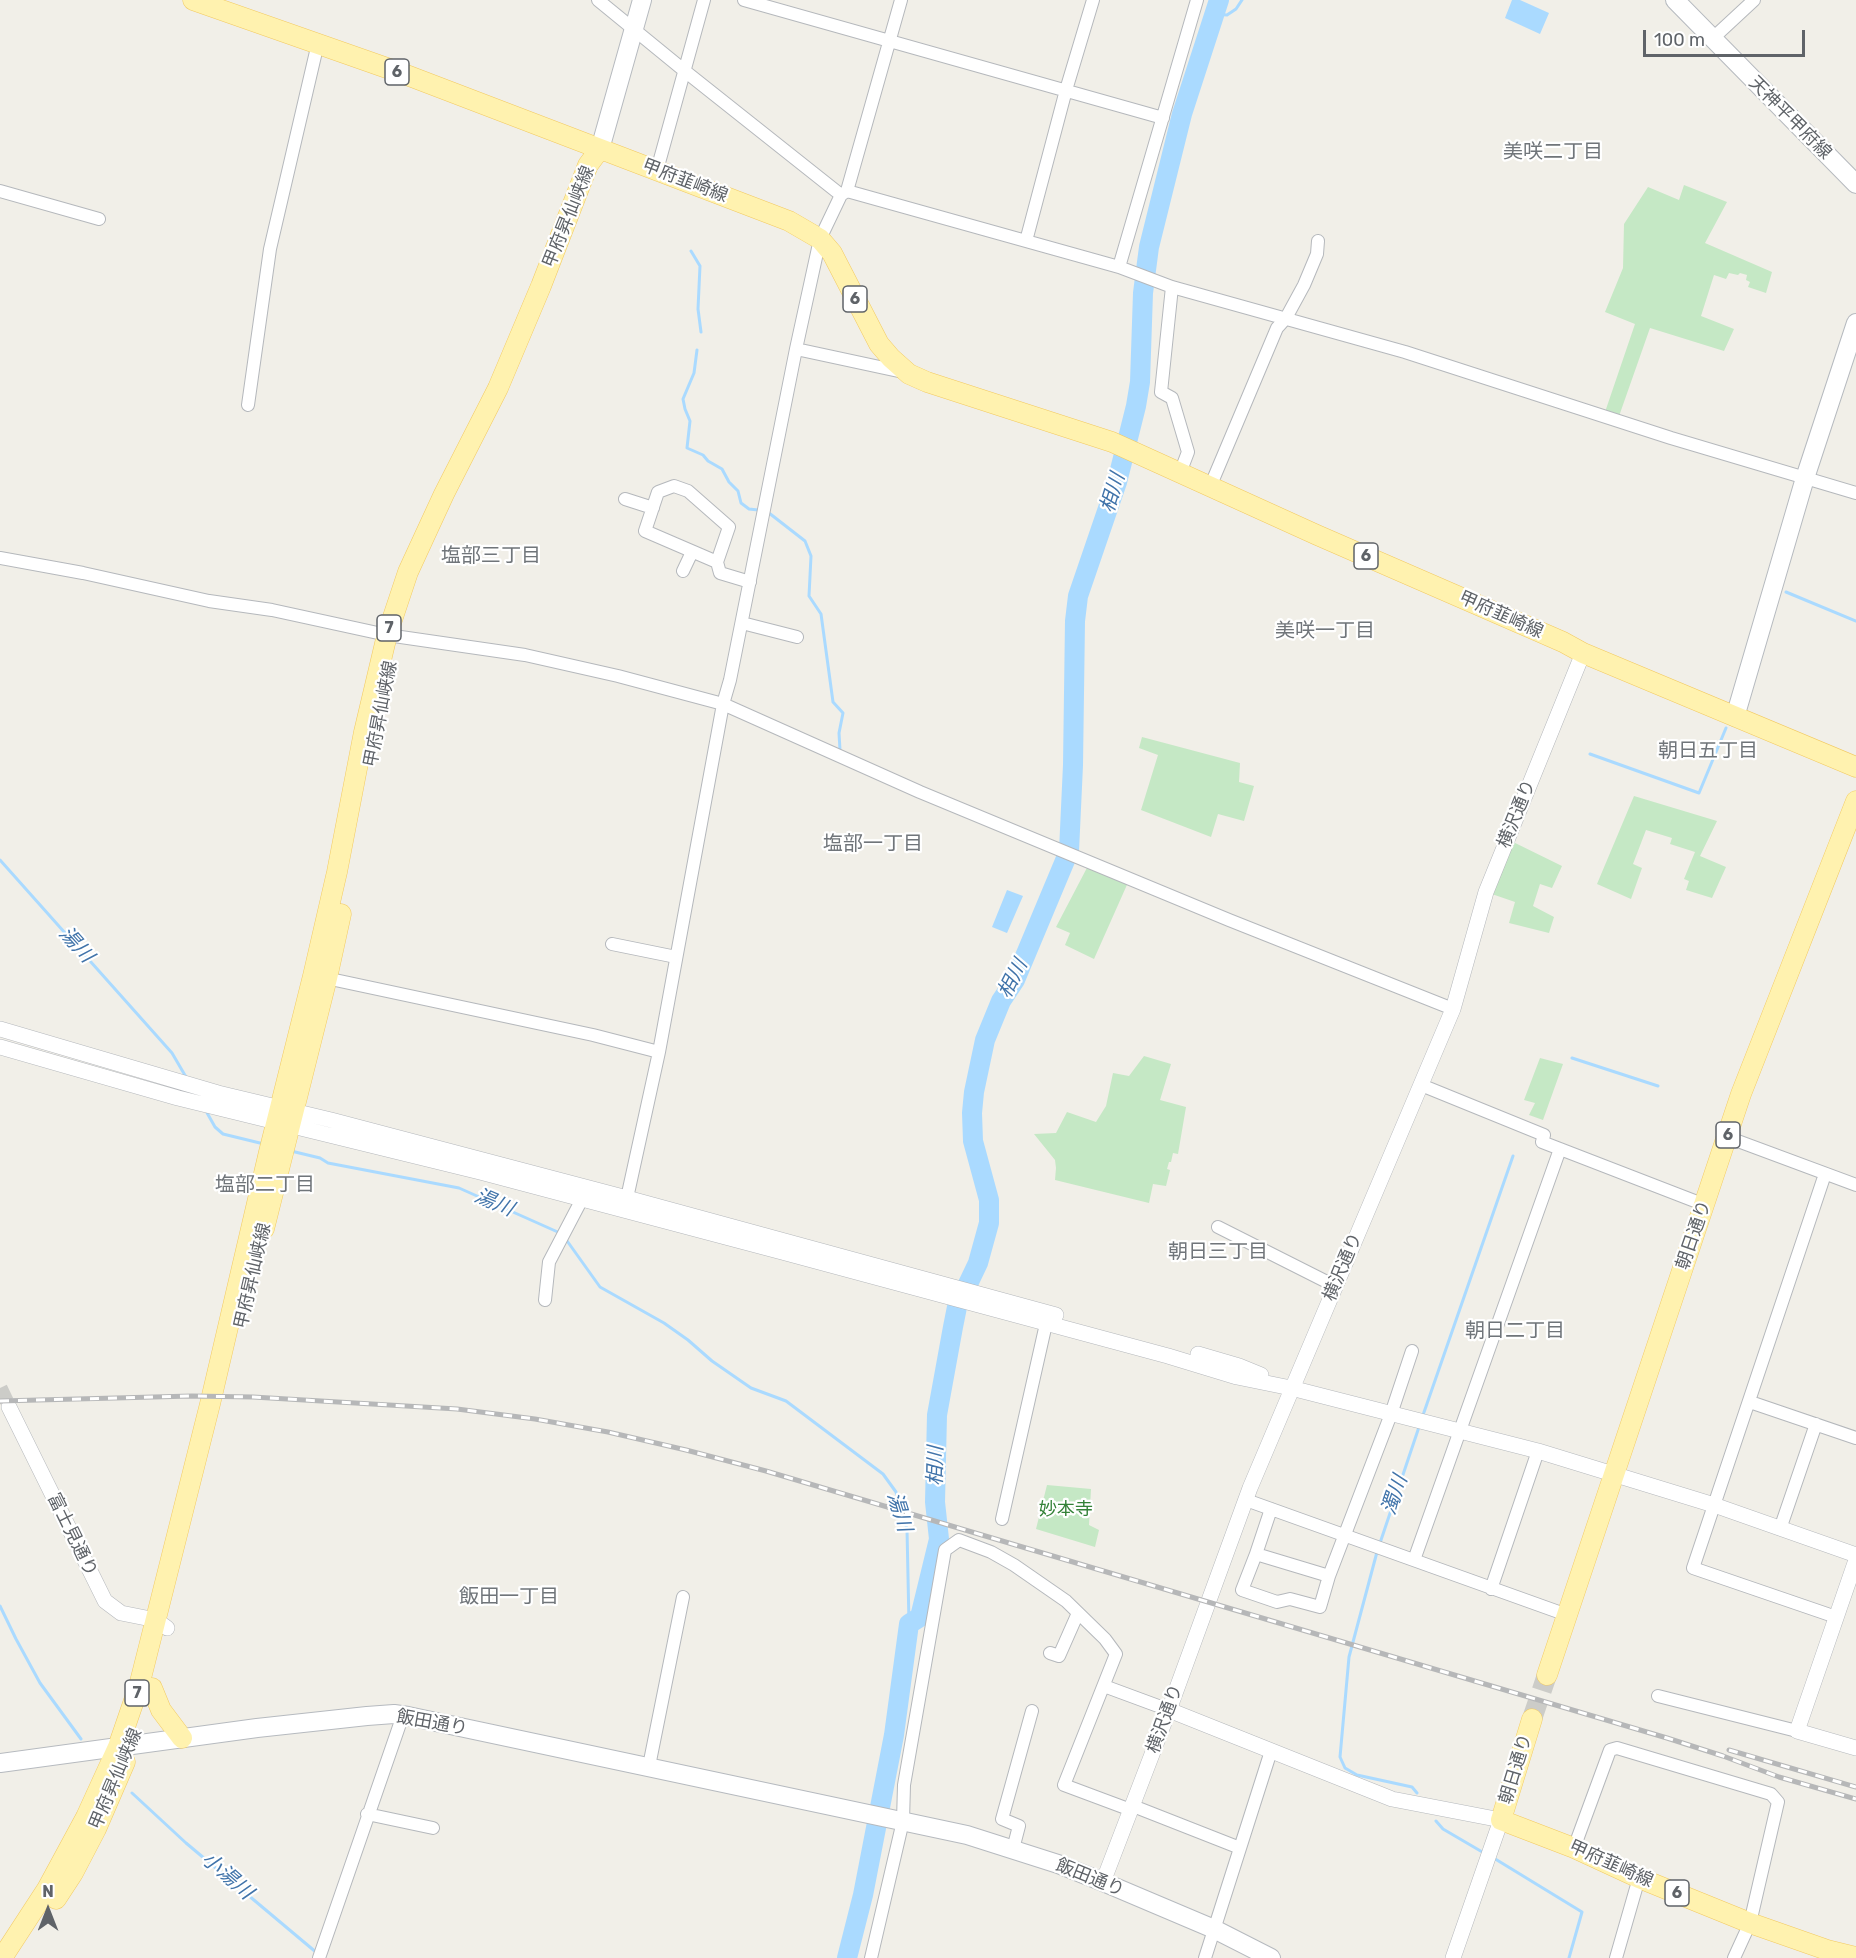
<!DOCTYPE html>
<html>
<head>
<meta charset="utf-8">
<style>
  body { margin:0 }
  #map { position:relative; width:1856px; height:1958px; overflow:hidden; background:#f1efe8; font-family:Rubik,sans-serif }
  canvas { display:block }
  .north { position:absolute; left:18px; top:1880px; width:60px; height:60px; -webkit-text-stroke:4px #fff; paint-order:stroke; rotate:0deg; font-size:16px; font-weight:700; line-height:24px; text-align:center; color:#5f6368 }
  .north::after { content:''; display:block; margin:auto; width:21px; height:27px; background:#5f6368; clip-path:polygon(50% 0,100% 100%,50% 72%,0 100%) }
  .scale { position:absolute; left:1643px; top:30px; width:162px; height:27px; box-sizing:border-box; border:3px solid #5f6368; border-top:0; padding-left:8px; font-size:18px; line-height:21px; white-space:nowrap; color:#5f6368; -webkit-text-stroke:4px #fff; paint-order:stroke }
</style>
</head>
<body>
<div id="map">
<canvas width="1856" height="1958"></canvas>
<div class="north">N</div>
<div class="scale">100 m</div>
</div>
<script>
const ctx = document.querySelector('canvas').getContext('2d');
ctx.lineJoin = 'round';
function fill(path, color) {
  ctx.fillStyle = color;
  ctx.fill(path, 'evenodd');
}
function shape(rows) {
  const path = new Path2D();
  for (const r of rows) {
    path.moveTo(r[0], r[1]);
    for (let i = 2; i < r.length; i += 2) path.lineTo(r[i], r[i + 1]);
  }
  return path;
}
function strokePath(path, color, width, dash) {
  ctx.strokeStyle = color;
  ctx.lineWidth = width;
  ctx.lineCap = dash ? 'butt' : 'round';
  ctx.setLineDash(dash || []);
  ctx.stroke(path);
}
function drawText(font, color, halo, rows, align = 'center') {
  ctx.font = font + ' Rubik,"Noto Sans JP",sans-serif';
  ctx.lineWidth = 4.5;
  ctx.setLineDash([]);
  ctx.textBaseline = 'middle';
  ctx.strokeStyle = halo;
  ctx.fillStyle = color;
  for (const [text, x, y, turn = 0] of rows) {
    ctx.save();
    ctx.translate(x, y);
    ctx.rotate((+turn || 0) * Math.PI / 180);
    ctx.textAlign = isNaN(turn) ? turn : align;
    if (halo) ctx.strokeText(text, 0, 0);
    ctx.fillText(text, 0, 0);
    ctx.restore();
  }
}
const green = shape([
  [1684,185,1727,202,1705,243,1772,272,1766,293,1748,287,1750,282,1746,280,1747,275,1740,273,1738,275,1729,273,1726,279,1714,275,1701,316,1734,329,1724,351,1650,328,1618,419,1604,415,1635,324,1605,312,1623,268,1624,224,1648,187,1679,200],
  [1142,737,1240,763,1239,782,1254,786,1244,821,1218,814,1211,837,1141,810,1158,755,1139,748],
  [1634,796,1717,821,1700,856,1726,867,1712,898,1686,890,1689,881,1684,879,1695,852,1670,844,1672,838,1646,830,1633,864,1642,868,1631,899,1597,884],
  [1507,839,1562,866,1552,888,1540,884,1533,906,1554,917,1549,933,1509,923,1515,902,1486,892],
  [1090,862,1130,878,1094,959,1065,945,1070,933,1056,927],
  [1144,1056,1171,1064,1160,1100,1186,1107,1178,1154,1173,1153,1171,1162,1169,1162,1167,1169,1170,1170,1166,1186,1153,1184,1149,1203,1055,1180,1056,1168,1055,1160,1034,1134,1056,1133,1067,1112,1096,1122,1106,1106,1113,1073,1129,1076],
  [1540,1058,1563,1064,1543,1120,1529,1115,1535,1103,1524,1100],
  [1047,1485,1091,1489,1089,1525,1099,1530,1095,1547,1036,1529]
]);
const water = shape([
  [1512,0,1520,0,1549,13,1540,34,1505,18],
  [1007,890,1023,896,1007,933,992,927]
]);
const stream = shape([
  [1215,14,1227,15,1236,9,1242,0],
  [691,251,700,266,698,309,701,332],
  [697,350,694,373,683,399,685,409,690,421,687,448,703,455,708,461,722,469,729,482,738,491,741,503,749,509,758,510],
  [769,513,805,541,811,556,809,596,821,614,833,702,843,713,839,733,840,750],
  [1786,592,1856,621],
  [1590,754,1699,793,1726,728],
  [0,860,172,1053,186,1077],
  [1572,1058,1658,1086],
  [206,1111,215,1127,223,1134,264,1144],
  [291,1151,320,1158,328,1163,459,1188,560,1233],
  [565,1238,600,1287,664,1323,688,1340,712,1361,751,1388,786,1401,883,1474,896,1492,907,1529,909,1624],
  [1422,1418,1513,1156],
  [1379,1546,1419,1427],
  [1377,1552,1349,1657,1340,1757,1345,1768,1357,1775,1412,1787,1417,1793],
  [0,1606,16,1639,40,1683,81,1739],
  [132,1793,186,1843,317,1953],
  [1436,1821,1443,1829,1484,1853],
  [1492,1857,1582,1912,1569,1958]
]);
const river = shape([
  [847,1958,863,1895,894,1735,909,1624,920,1617,939,1539,935,1502,937,1415,953,1327,957,1307,978,1263,989,1223,989,1200,973,1141,972,1113,974,1092,985,1040,1001,1001,1015,980,1069,851,1073,765,1075,621,1078,596,1117,482,1136,406,1140,382,1143,293,1149,247,1182,114,1219,0]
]);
const tertiaryTunnel = shape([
  [0,1388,9,1407]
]);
const primaryTunnel = shape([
  [1532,1719,1547,1675]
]);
const minor = shape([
  [598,0,686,72,841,195],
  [744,0,1163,118],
  [1712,39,1754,0],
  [657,170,704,0],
  [0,191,99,219],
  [847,191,1119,267,1172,287,1405,352,1671,438,1856,493],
  [1026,241,1066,90,1093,0],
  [1119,267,1197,0],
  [1172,287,1161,392,1172,398,1188,452,1180,473],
  [796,349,903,372],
  [248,405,270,249,318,43],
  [1210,487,1277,328,1286,318,1304,285,1317,254,1318,241],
  [625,499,653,508],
  [0,558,83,573,209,601,272,610,387,635,525,655,618,676,723,704,920,792,1229,920,1453,1009],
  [717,562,729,527,688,491,674,486,658,492,645,531,717,562,720,573,750,582],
  [683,571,692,552],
  [742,623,797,637],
  [612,944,676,957],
  [321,977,593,1035,659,1052],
  [1421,1085,1544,1135,1542,1142,1705,1205],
  [1727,1137,1856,1185],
  [1825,1174,1693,1568,1836,1617],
  [627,1198,659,1052,723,704,730,680,796,349,820,239,841,195,847,191,901,0],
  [1218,1227,1335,1286],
  [545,1300,549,1262,582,1199],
  [1750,1402,1856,1438],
  [1246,1500,1567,1615],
  [1271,1509,1256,1554,1329,1576],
  [1002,1519,1048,1315],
  [1780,1529,1816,1424],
  [1256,1554,1242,1590,1277,1602,1290,1599,1320,1607,1329,1576,1391,1414,1412,1351],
  [1414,1560,1560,1149],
  [1491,1589,1538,1451],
  [1050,1653,1059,1656,1078,1613],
  [1104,1686,1169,1710],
  [1658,1696,1797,1731],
  [649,1766,683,1597],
  [1133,1806,1240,1848],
  [367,1814,433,1828],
  [1574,1848,1610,1750,1617,1748,1771,1794,1778,1802,1750,1923,1734,1958],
  [1013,1849,1019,1826,1002,1819,1032,1711],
  [319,1958,403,1715],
  [871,1958,903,1821,904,1785,945,1550,959,1540,991,1552,1014,1565,1066,1601,1105,1639,1116,1654,1064,1785,1131,1810],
  [1205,1958,1271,1751],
  [1616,1958,1639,1878]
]);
const tertiary = shape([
  [0,1029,218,1093,331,1120,627,1198,1056,1315],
  [0,1047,178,1098,480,1172,782,1252,1168,1356,1237,1377,1291,1388,1538,1451,1714,1505,1856,1555],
  [1198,1354,1239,1366,1261,1375],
  [9,1407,105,1601,121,1613,156,1620,167,1628],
  [1856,1560,1797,1731,1856,1748],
  [1169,1710,1392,1799,1501,1820,1453,1958],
  [1103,1882,1169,1710,1250,1488,1453,1009,1486,892,1583,653]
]);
const secondary = shape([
  [1675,0,1856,184],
  [600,149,642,0],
  [1735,717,1805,478,1856,323],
  [0,1763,257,1728,367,1716,394,1714,408,1716,967,1835,1058,1864,1103,1882,1214,1929,1271,1958]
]);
const primary = shape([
  [193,0,404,74,789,221,820,239,832,253,879,344,891,358,909,374,927,382,1112,442,1317,535,1563,642,1583,653,1856,767],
  [264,1229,327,978,341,914],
  [1547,1675,1741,1094,1856,801],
  [152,1688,161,1710,182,1738],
  [1532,1719,1501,1820,1574,1848,1639,1878,1750,1923,1827,1950,1856,1957],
  [56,1899,73,1873,96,1829,125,1762],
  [2,1958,47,1889,86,1817,118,1747,139,1686,210,1404,269,1152,313,976,337,872,364,732,387,635,408,572,444,494,498,388,541,286,588,165,600,149]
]);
const rail = shape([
  [0,1401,192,1396,253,1397,457,1409,535,1419,608,1432,686,1450,766,1471,1667,1738,1723,1756,1779,1777,1856,1799],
  [1729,1750,1856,1787]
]);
const shields = [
  [397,72,24],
  [855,299,24],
  [1366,556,24],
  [389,628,24],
  [1728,1135,24],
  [137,1693,24],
  [1677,1893,24]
];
const shieldNames = [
  ["6",397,72],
  ["6",855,299],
  ["6",1366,556],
  ["7",389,628],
  ["6",1728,1135],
  ["7",137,1693],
  ["6",1677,1893]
];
const streetNames = [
  ["天神平甲府線",1790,118,45],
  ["甲府韮崎線",685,181,21],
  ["甲府昇仙峡線",569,217,-68],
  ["甲府韮崎線",1501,615,24],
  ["甲府昇仙峡線",381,714,-79],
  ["横沢通り",1517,814,-68],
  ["朝日通り",1694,1235,-71],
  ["横沢通り",1343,1267,-67],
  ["甲府昇仙峡線",253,1276,-77],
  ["富士見通り",72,1535,64],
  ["横沢通り",1165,1719,-70],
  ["飯田通り",432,1723,10],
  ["朝日通り",1516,1769,-73],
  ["甲府昇仙峡線",116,1779,-67],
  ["甲府韮崎線",1611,1864,24],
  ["飯田通り",1090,1878,22]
];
const parkNames = [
  ["妙本寺",1066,1510]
];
const neighbourhoodNames = [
  ["美咲二丁目",1553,152],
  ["塩部三丁目",491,556],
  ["美咲一丁目",1325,631],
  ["朝日五丁目",1708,751],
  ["塩部一丁目",873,844],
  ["塩部二丁目",265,1185],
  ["朝日三丁目",1218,1252],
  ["朝日二丁目",1515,1331],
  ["飯田一丁目",509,1597]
];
const waterNames = [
  ["相川",1113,493,-73],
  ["湯川",76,945,48],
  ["相川",1013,979,-63],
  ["湯川",494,1203,23],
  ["相川",936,1466,-89],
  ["濁川",1395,1495,-71],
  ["湯川",899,1512,73],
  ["小湯川",227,1876,41]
];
fill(green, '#c5e8c5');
fill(water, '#aadaff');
strokePath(stream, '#aadaff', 3);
strokePath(river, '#aadaff', 20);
strokePath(tertiaryTunnel, '#ccccc8', 15, [15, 8]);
strokePath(primaryTunnel, '#ccccc8', 20, [20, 10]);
strokePath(minor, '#b5b8bc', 14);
strokePath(tertiary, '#b5b8bc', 16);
strokePath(secondary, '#b6babf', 20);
strokePath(primary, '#f2c960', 21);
strokePath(minor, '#fff', 12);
strokePath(tertiary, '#fff', 15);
strokePath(secondary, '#fff', 18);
strokePath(primary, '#fff2af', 20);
strokePath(rail, '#b6b7b8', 5);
strokePath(rail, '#fff', 3, [9]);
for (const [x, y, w] of shields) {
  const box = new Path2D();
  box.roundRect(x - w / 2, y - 13, w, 26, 4.5);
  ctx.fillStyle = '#fff';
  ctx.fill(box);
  strokePath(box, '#5f6368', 1.5);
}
drawText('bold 16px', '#5f6368', null, shieldNames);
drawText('18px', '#5f6368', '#fff', streetNames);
drawText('18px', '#348238', '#fff', parkNames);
drawText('20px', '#70757a', '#fff', neighbourhoodNames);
drawText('italic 20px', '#4174aa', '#fff', waterNames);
</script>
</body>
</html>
